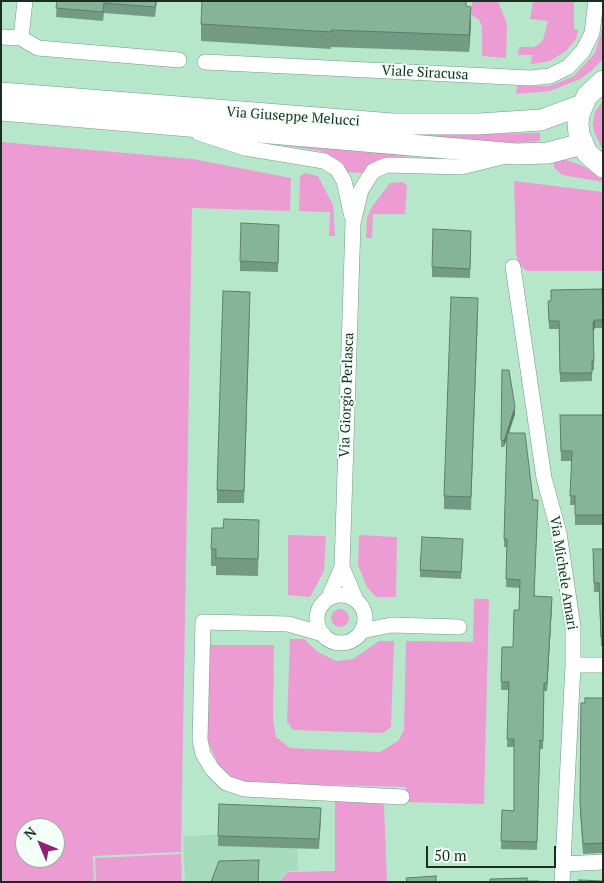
<!DOCTYPE html>
<html>
<head>
<meta charset="utf-8">
<style>
  body { margin:0 }
  #map { position:relative; width:604px; height:883px; overflow:hidden; background:#b7e7cb; font-family:"PT Serif",serif }
  canvas { display:block }
  .frame { position:absolute; inset:0; border:2px solid #1b2e23; pointer-events:none }
  .north { position:absolute; left:15px; top:818px; width:50px; height:50px; box-sizing:border-box; background:#f1fff6; border:1px solid #9baba2; border-radius:50%; rotate:315deg; font-size:14px; font-weight:700; line-height:20px; text-align:center; color:#1b2e23 }
  .north::after { content:''; display:block; margin:auto; width:18px; height:22px; background:#931b79; clip-path:polygon(50% 0,100% 100%,50% 72%,0 100%) }
  .scale { position:absolute; left:426px; top:846px; width:130px; height:22px; box-sizing:border-box; border:2px solid #1b2e23; border-top:0; padding-left:6px; font-size:15px; line-height:18px; white-space:nowrap; color:#1b2e23; -webkit-text-stroke:4px #f1fff6; paint-order:stroke }
</style>
</head>
<body>
<div id="map">
<canvas width="604" height="883"></canvas>
<div class="frame"></div>
<div class="north">N</div>
<div class="scale">50 m</div>
</div>
<script>
const ctx = document.querySelector('canvas').getContext('2d');
ctx.lineJoin = 'round';
function fill(path, color) {
  ctx.fillStyle = color;
  ctx.fill(path, 'evenodd');
}
function shape(rows) {
  const path = new Path2D();
  for (const r of rows) {
    if (r.length === 3) {
      path.moveTo(r[0] + r[2], r[1]);
      path.arc(r[0], r[1], r[2], 0, 2 * Math.PI);
      continue;
    }
    path.moveTo(r[0], r[1]);
    for (let i = 2; i < r.length; i += 2) path.lineTo(r[i], r[i + 1]);
  }
  return path;
}
function strokePath(path, color, width, dash) {
  ctx.strokeStyle = color;
  ctx.lineWidth = width;
  ctx.lineCap = dash ? 'butt' : 'round';
  ctx.setLineDash(dash || []);
  ctx.stroke(path);
}
function drawText(font, color, halo, rows, align = 'center') {
  ctx.font = font + ' "PT Serif",serif';
  ctx.lineWidth = 4;
  ctx.setLineDash([]);
  ctx.textBaseline = 'middle';
  ctx.strokeStyle = halo;
  ctx.fillStyle = color;
  for (const [text, x, y, turn = 0] of rows) {
    ctx.save();
    ctx.translate(x, y);
    ctx.rotate((+turn || 0) * Math.PI / 180);
    ctx.textAlign = isNaN(turn) ? turn : align;
    if (halo) ctx.strokeText(text, 0, 0);
    ctx.fillText(text, 0, 0);
    ctx.restore();
  }
}
const built = shape([
  [297,832,298,871,288,871,278,882,185,882,183,836]
]);
const green = shape([
  [472,1,498,1,507,24,506,58,482,56,482,26,479,20,471,14],
  [533,1,574,1,574,29,578,30,576,39,566,51,550,61,531,64,532,55,518,55,519,47,534,47,539,44,543,40,548,21,530,19],
  [602,29,603,59,591,71,580,79,550,91,516,94,517,86,550,86,574,76,595,53],
  [603,101,603,150,594,132,593,122,595,112],
  [540,133,540,141,513,143,418,135],
  [1,142,193,159,291,178,290,211,192,208,181,852,93,856,94,882,1,882],
  [25,828,55,828,55,858,25,858],
  [280,145,419,156,387,157,375,161,364,173,347,172,338,160,328,154,317,150],
  [564,159,583,166,603,179,603,182,562,175,554,167,554,161],
  [305,173,318,176,333,205,335,236,329,236,330,212,299,211,300,176],
  [514,181,603,192,603,271,527,271,519,265,516,253],
  [403,182,407,186,405,214,373,214,372,238,366,238,367,217,372,207,390,183],
  [288,535,326,536,324,571,310,597,288,595],
  [359,535,397,537,396,597,376,597,367,587,358,565],
  [474,599,489,599,484,804,407,802,406,787,247,783,232,777,218,764,206,737,208,645,274,645,273,720,276,737,290,748,380,752,398,741,404,730,406,641,473,642],
  [340,618,9],
  [290,639,304,639,318,652,336,661,353,659,379,641,394,641,391,727,383,733,293,730,287,721],
  [335,801,384,804,387,882,279,882,288,872,335,871],
  [181,854,182,882,96,882,95,858]
]);
const street = shape([
  [1,37,21,38,38,48,179,60],
  [21,38,25,1],
  [205,62,530,78,550,76,568,67,583,51,592,33,596,1],
  [199,133,245,148,324,161,337,169,344,181,352,217],
  [513,267,544,478,559,533,573,627,573,665,562,882],
  [342,567,356,600],
  [341,619,24],
  [328,599,342,567,353,223,361,190,373,171,387,165,461,167,502,157],
  [362,631,391,625,459,627],
  [323,634,288,624,203,622,200,740,203,754,212,769,226,783,244,789,402,797],
  [573,665,603,665],
  [563,864,603,862]
]);
const secondary = shape([
  [603,81,587,96,579,114,578,124,579,134,587,153,603,167],
  [1,93,393,124,479,124,541,120,582,105],
  [1,110,516,154,548,153,582,144]
]);
const wall = shape([
  [57,1,167,1,167,2,157,1,155,17,104,13,103,21,56,17],
  [467,1,466,6,471,24,469,52,331,47,331,49,201,41,201,24],
  [471,231,470,278,432,277,432,267],
  [279,235,278,272,240,271,240,261],
  [603,300,603,328,595,328,594,330,594,370,592,370,592,381,560,382,559,329,549,329,548,301],
  [250,304,244,503,217,503,217,490],
  [478,311,471,510,444,509,444,496],
  [502,370,515,414,509,433,535,596,552,605,547,691,544,691,543,749,540,749,537,850,501,849,502,810,514,811,514,747,507,747,509,690,501,690,502,647,513,647,519,610,520,588,506,587,507,547,504,547,504,539,507,437,504,447,501,447],
  [603,415,603,525,575,525,575,505,570,505,572,461,561,461,560,425],
  [259,537,258,576,216,575,216,566,211,566,211,549],
  [463,539,461,579,420,577,420,570],
  [593,549,603,549,603,646,601,646,599,592,594,592],
  [603,698,603,853,583,854,580,811,581,703,585,703],
  [321,818,319,849,218,846,218,836]
]);
const shadedWall = shape([
  [471,7,471,24,469,52,469,35],
  [595,320,595,328,593,330,593,322],
  [515,407,515,414,504,447,504,441],
  [552,597,552,605,547,691,547,683]
]);
const building = shape([
  [57,1,156,1,155,7,104,3,103,12,56,8,57,1],
  [202,1,466,1,466,6,471,7,469,35,331,30,331,32,201,24,202,1],
  [241,223,279,225,278,263,240,261,241,223],
  [433,229,471,231,470,269,432,267,433,229],
  [602,289,603,320,595,320,593,322,594,361,592,361,592,373,560,373,559,321,549,321,548,301,551,301,551,290,602,289],
  [223,291,250,292,244,491,217,490,223,291],
  [451,297,478,298,471,497,444,496,451,297],
  [502,370,509,370,515,407,504,441,501,440,502,370],
  [560,415,603,415,603,515,575,515,575,496,570,496,572,451,561,451,560,415],
  [507,433,525,433,533,500,538,500,534,596,552,597,547,683,544,683,543,741,540,740,537,842,501,841,502,810,514,811,514,739,507,739,509,682,501,682,502,647,513,647,514,610,519,610,520,580,506,579,507,539,504,539,507,433],
  [224,519,259,520,258,559,216,558,216,549,211,549,212,528,223,528,224,519],
  [422,537,463,539,461,572,420,570,422,537],
  [593,549,603,549,603,637,601,637,599,583,594,583,593,549],
  [585,698,603,698,603,843,583,844,580,802,581,703,585,703,585,698],
  [219,804,321,808,319,839,218,836,219,804],
  [259,860,258,882,211,882,219,861,259,860],
  [436,876,436,882,407,882,406,878,436,876],
  [527,878,527,881,539,881,539,882,490,882,490,879,527,878],
  [579,880,603,881,603,882,579,882,579,880]
]);
const streetNames = [
  ["Viale Siracusa",425,73,3],
  ["Via Giuseppe Melucci",293,117,4],
  ["Via Giorgio Perlasca",347,395,-88],
  ["Via Michele Amari",563,573,81]
];
fill(built, '#a6dcbd');
fill(green, '#ec9cd3');
strokePath(street, '#6f9d83', 16);
strokePath(secondary, '#6f9d83', 22);
strokePath(street, '#fff', 15);
strokePath(secondary, '#fff', 21);
fill(wall, '#739b84');
fill(shadedWall, '#5e7e6b');
fill(building, '#86b499');
strokePath(building, '#5e7e6b', 1);
drawText('14px', '#1b2e23', '#f1fff6', streetNames);
</script>
</body>
</html>
